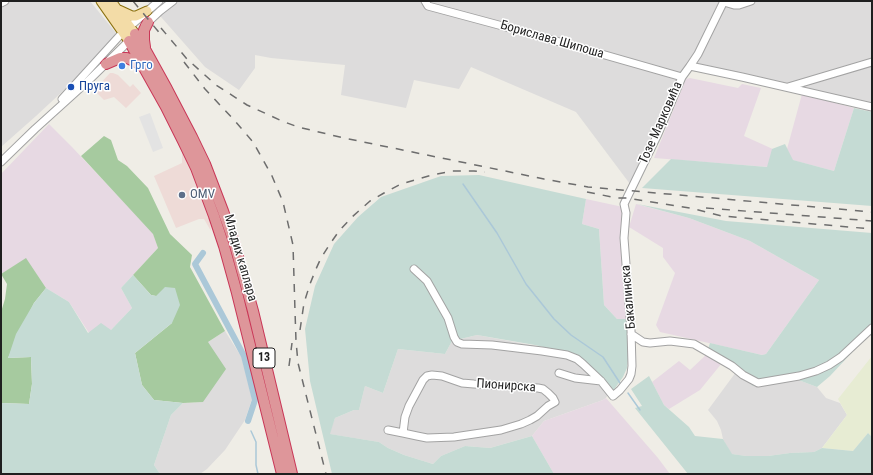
<!DOCTYPE html>
<html>
<head>
<meta charset="utf-8">
<style>
  body { margin:0 }
  #map { position:relative; width:873px; height:475px; overflow:hidden; background:#efede6; font-family:"Roboto Condensed",sans-serif }
  canvas { display:block }
  .frame { position:absolute; inset:0; border:2px solid #1f1f1f; pointer-events:none }
</style>
</head>
<body>
<div id="map">
<canvas width="873" height="475"></canvas>
<div class="frame"></div>
</div>
<script>
const ctx = document.querySelector('canvas').getContext('2d');
ctx.lineJoin = 'round';
function fill(path, color) {
  ctx.fillStyle = color;
  ctx.fill(path, 'evenodd');
}
function shape(rows) {
  const path = new Path2D();
  for (const r of rows) {
    path.moveTo(r[0], r[1]);
    for (let i = 2; i < r.length; i += 2) path.lineTo(r[i], r[i + 1]);
  }
  return path;
}
function strokePath(path, color, width, dash) {
  ctx.strokeStyle = color;
  ctx.lineWidth = width;
  ctx.lineCap = dash ? 'butt' : 'round';
  ctx.setLineDash(dash || []);
  ctx.stroke(path);
}
function drawText(font, color, halo, rows, align = 'center') {
  ctx.font = font + ' "Roboto Condensed",sans-serif';
  ctx.lineWidth = 3;
  ctx.setLineDash([]);
  ctx.textBaseline = 'middle';
  ctx.strokeStyle = halo;
  ctx.fillStyle = color;
  for (const [text, x, y, turn = 0] of rows) {
    ctx.save();
    ctx.translate(x, y);
    ctx.rotate((+turn || 0) * Math.PI / 180);
    ctx.textAlign = isNaN(turn) ? turn : align;
    if (halo) ctx.strokeText(text, 0, 0);
    ctx.fillText(text, 0, 0);
    ctx.restore();
  }
}
const residential = shape([
  [1,1,90,1,120,38,36,116,1,147],
  [147,1,872,1,872,103,690,62,680,72,630,184,576,112,471,67,459,89,414,80,406,108,341,95,345,65,271,58,255,55,255,68,239,90,205,67],
  [225,331,242,358,252,399,245,420,225,450,207,469,200,474,160,474,154,465,171,415,183,403,203,402,208,342],
  [477,335,575,353,608,394,606,398,603,400,544,421,532,436,490,448,465,446,441,456,433,464,404,455,388,448,379,442,329,434,335,418,354,410,359,410,365,386,383,393,398,349,445,354,452,341],
  [736,372,769,381,793,378,817,387,826,398,840,403,847,415,822,448,814,452,790,453,768,456,746,456,731,454,723,439,721,430,717,421,708,410]
]);
const commercial = shape([
  [110,73,113,73,118,75,130,87,133,84,141,93,126,108,114,97,104,100,94,90],
  [182,148,194,174,209,213,211,231,204,219,199,219,176,228,154,176,182,163]
]);
const industrial = shape([
  [690,78,738,88,742,84,761,88,744,136,775,150,768,167,654,158,686,79],
  [802,94,854,108,834,171,792,160,787,149],
  [49,124,72,147,153,233,158,248,121,288,132,308,111,330,89,333,69,302,46,288,26,259,1,274,1,174],
  [586,199,623,207,621,224,627,319,617,319,604,305,599,229,582,224],
  [636,204,689,218,750,241,819,280,766,354,762,355,660,332,656,325,675,273,663,257,663,248,629,227],
  [706,355,722,363,700,390,669,409,664,405,652,382,679,361,690,370],
  [606,398,658,458,670,474,554,474,532,436,544,421,603,400]
]);
const farmland = shape([
  [872,356,872,437,868,433,853,451,822,448,847,415,838,399]
]);
const forest = shape([
  [104,136,111,140,118,160,127,166,148,188,170,234,192,255,190,267,225,331,208,342,226,369,203,402,183,403,154,400,142,385,135,353,172,323,156,296,151,295,133,275,158,248,153,234,81,156],
  [26,258,46,288,34,303,8,358,31,357,32,384,29,404,1,403,1,312,5,299,7,284,1,274]
]);
const wetland = shape([
  [854,108,872,112,872,206,642,188,671,159,767,167,772,149,785,144,793,160,834,171],
  [479,175,586,199,582,224,599,229,604,305,617,319,627,319,628,359,627,368,623,377,613,391,576,355,535,345,477,335,452,341,445,354,398,349,383,393,365,386,359,410,354,410,335,418,330,434,379,442,388,448,404,455,433,464,441,456,465,446,490,448,532,436,554,474,332,474,310,381,305,329,315,286,334,244,358,217,381,197,441,176],
  [637,204,726,221,872,233,872,331,830,376,817,387,793,378,769,381,753,386,736,372,706,355,710,343,762,355,766,354,819,280,750,241,689,218],
  [133,275,151,295,156,296,165,287,175,288,180,305,172,323,135,353,142,385,154,400,183,403,171,415,154,465,160,474,1,474,1,403,29,404,32,384,31,357,8,358,16,334,34,303,46,288,69,302,88,333,101,323,111,330,132,308,121,288],
  [649,376,664,405,689,427,695,436,723,439,732,454,746,456,768,456,790,453,814,452,822,448,853,451,868,433,872,437,872,474,688,474,635,408,642,406,631,389]
]);
const parking = shape([
  [150,113,163,148,153,152,139,117]
]);
const stream = shape([
  [463,184,497,233,526,284,554,319,571,335,603,357,620,383],
  [628,393,640,410],
  [251,431,256,442,256,465,258,474]
]);
const canal = shape([
  [203,253,195,264,244,356,255,400,248,421]
]);
const minor = shape([
  [425,1,428,6,521,31,682,77],
  [724,2,734,5,739,5,751,1],
  [1,3,5,1],
  [145,25,160,11,173,1],
  [690,66,742,77,872,107],
  [788,87,872,62],
  [62,99,123,32,136,21,159,1],
  [1,162,35,129,87,82,132,38],
  [414,269,427,281,448,318,454,337,457,342,462,344,492,345,542,351,567,355,577,359,583,364,601,381,613,396,620,390,629,379,631,374,632,366,631,330,624,238,626,213,624,204,658,134,682,77,690,66,698,54,724,1],
  [631,334,643,342,650,343,670,341,694,344,732,366,743,375,758,383,799,376,816,371,829,365,841,357,872,328],
  [559,373,575,378,601,381],
  [388,430,403,433,417,436,427,438,454,437,501,430,521,424,530,420,537,416,548,406,555,402,553,398,548,393,543,389,538,388,511,386,474,384,462,383,442,376,432,375,427,376,423,380,409,406,405,417,403,433]
]);
const major = shape([
  [101,1,129,41],
  [111,1,135,34],
  [119,10,132,16,136,16,147,11]
]);
const highway = shape([
  [135,34,146,51,167,89,192,137,205,164,223,211,234,242,253,311,292,474],
  [129,41,166,107,183,141,196,168,214,216,224,246,237,293,282,474],
  [145,47,144,40,144,30,148,22],
  [106,64,120,58,127,58,136,62,144,67]
]);
const rail = shape([
  [133,1,162,36],
  [161,28,187,59,216,85,247,105,282,121,298,127,344,138,544,179,588,187,872,212],
  [184,62,205,89,235,121,253,142,272,176,283,202,293,245,295,311,296,341,298,363,326,474],
  [587,192,617,198,627,198,690,208,722,216,872,229],
  [706,208,872,221],
  [300,330,304,303,310,284,316,269,321,258,330,244,339,231,352,217,370,201,384,193,401,184,418,179,432,175,452,171,474,171,485,172],
  [289,366,292,343]
]);
const markers = [
  [122,66,4,"#3f7fe0"],
  [71,87,4,"#1a4fb4"],
  [182,195,4,"#5c6f8a"]
];
const shields = [
  [264,358,22]
];
const shieldNames = [
  ["13",264,358]
];
const streetNames = [
  ["Борислава Шипоша",552,40,16],
  ["Тозе Марковића",661,123,-66],
  ["Младих каплара",240,258,74],
  ["Бакалинска",629,297,-95],
  ["Пионирска",506,386,4]
];
const shopNames = [
  ["Грго",130,66]
];
const transitNames = [
  ["Пруга",79,87]
];
const serviceNames = [
  ["OMV",190,195]
];
fill(residential, '#dddcdc');
fill(commercial, '#eedbd7');
fill(industrial, '#e7d9e3');
fill(farmland, '#e7ecd3');
fill(forest, '#a6ca9f');
fill(wetland, '#c5dbd4');
fill(parking, '#e3e3e3');
strokePath(stream, '#abc8d8', 1.5);
strokePath(canal, '#abc8d8', 6);
strokePath(minor, '#a3a3a3', 9);
strokePath(major, '#8b710f', 11);
strokePath(highway, '#c93757', 12);
strokePath(minor, '#fff', 7);
strokePath(major, '#f3dca7', 9);
strokePath(highway, '#de969a', 10);
strokePath(rail, '#6d6d6d', 1.5, [8, 8]);
for (const [x, y, r, color] of markers) {
  const dot = new Path2D();
  dot.arc(x, y, r, 0, 2 * Math.PI);
  ctx.fillStyle = color;
  ctx.fill(dot);
  strokePath(dot, '#fff', 1.5);
}
for (const [x, y, w] of shields) {
  const box = new Path2D();
  box.roundRect(x - w / 2, y - 10, w, 20, 3);
  ctx.fillStyle = '#fff';
  ctx.fill(box);
  strokePath(box, '#1f1f1f', 1);
}
drawText('bold 12px', '#1f1f1f', null, shieldNames);
drawText('13px', '#1f1f1f', '#fff', streetNames);
drawText('13px', '#366cbe', '#fff', shopNames, 'left');
drawText('13px', '#164399', '#fff', transitNames, 'left');
drawText('13px', '#4e5e75', '#fff', serviceNames, 'left');
</script>
</body>
</html>
